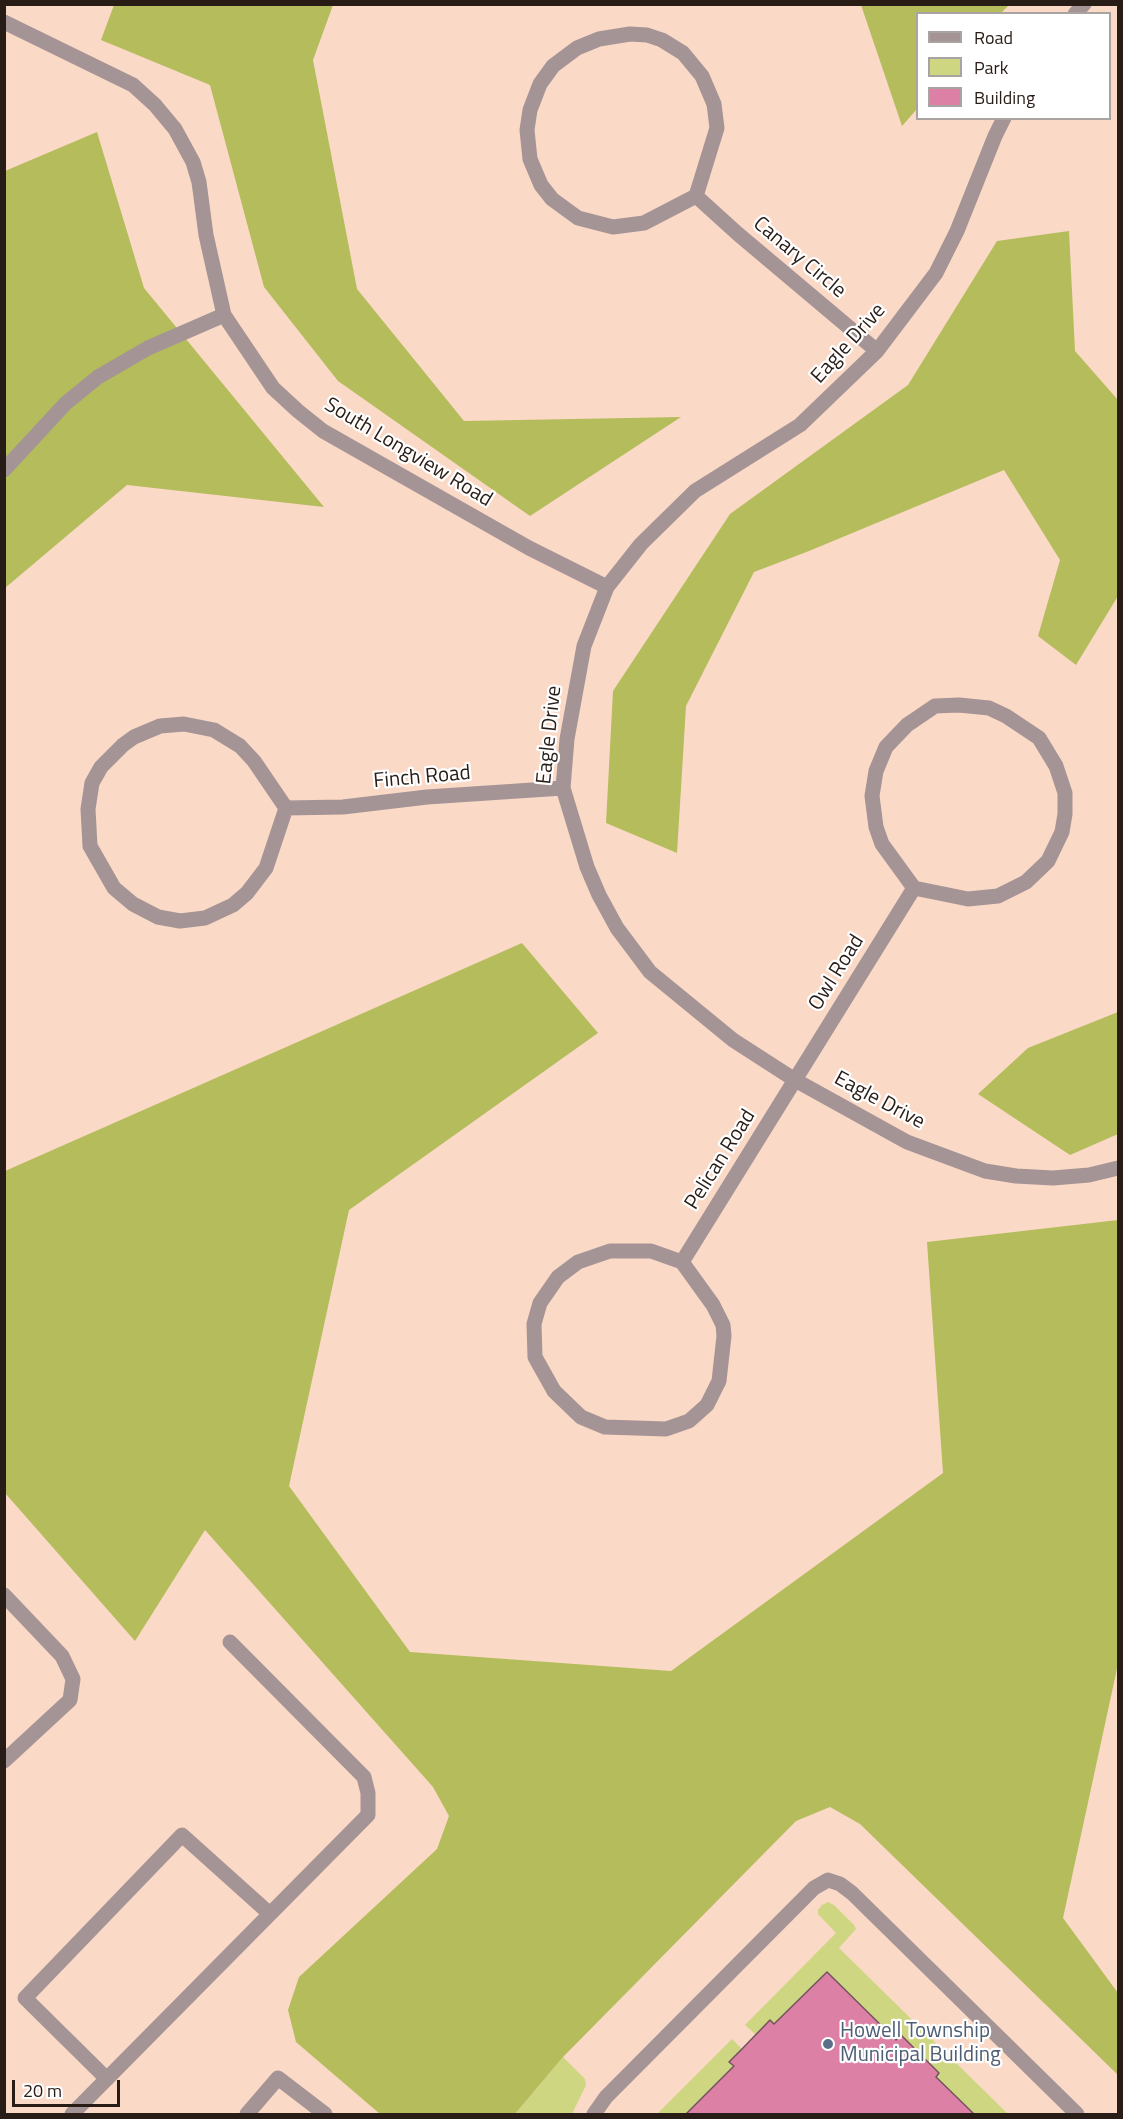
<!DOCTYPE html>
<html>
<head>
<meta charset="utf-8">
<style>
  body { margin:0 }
  #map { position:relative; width:1123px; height:2119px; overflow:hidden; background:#fbd9c7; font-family:"Titillium Web",sans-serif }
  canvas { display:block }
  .frame { position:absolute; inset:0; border:6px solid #281c16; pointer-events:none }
  .legend { position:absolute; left:916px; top:12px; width:195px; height:108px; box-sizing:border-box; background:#fff; border:2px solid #a9a4a2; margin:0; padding:8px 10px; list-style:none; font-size:18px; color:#281c16 }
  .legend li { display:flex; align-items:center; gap:12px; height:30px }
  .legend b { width:30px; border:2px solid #a9a4a2 }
  .scale { position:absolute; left:12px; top:2080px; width:108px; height:27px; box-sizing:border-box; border:3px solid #281c16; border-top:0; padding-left:8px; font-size:18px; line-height:21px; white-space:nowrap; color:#281c16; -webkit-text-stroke:4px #fff; paint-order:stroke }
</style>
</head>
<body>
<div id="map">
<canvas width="1123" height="2119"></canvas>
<div class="frame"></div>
<ul class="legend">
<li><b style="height:8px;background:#a59495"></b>Road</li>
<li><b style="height:16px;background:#cfd681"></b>Park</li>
<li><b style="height:16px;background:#dc80a6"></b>Building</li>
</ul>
<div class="scale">20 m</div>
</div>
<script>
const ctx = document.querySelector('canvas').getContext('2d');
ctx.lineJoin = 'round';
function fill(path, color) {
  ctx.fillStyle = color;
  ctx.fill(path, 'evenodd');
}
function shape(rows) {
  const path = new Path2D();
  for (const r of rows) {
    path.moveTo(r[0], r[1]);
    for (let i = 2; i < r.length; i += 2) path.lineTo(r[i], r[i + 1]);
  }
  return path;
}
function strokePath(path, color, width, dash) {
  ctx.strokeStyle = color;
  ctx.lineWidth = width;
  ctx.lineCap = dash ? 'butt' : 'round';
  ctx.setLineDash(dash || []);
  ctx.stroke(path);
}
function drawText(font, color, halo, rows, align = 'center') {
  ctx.font = font + ' "Titillium Web",sans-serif';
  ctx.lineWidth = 4.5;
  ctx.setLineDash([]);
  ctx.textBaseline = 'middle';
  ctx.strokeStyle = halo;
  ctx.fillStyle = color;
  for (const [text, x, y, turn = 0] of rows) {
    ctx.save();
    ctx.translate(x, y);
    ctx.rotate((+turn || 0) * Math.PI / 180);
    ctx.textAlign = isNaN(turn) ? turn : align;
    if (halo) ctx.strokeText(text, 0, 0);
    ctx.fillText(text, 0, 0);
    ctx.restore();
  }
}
const green = shape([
  [828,1902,834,1905,854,1925,856,1929,839,1948,1008,2114,974,2114,936,2077,939,2073,901,2036,896,2040,827,1972,774,2024,756,2035,745,2025,836,1933,818,1914,818,1910,822,1905],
  [732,2039,742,2049,730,2062,734,2066,686,2114,657,2114],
  [563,2057,585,2079,586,2085,572,2114,515,2114]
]);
const forest = shape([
  [114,5,333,5,313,60,357,289,464,421,681,417,530,516,338,381,264,287,210,85,101,40],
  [861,5,861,4,1009,5,1001,13,918,14,917,109,902,126],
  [97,132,144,288,324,507,127,485,5,588,5,171],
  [1069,231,1075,351,1118,400,1118,596,1076,665,1038,636,1060,560,1004,470,809,551,754,572,686,706,677,853,606,823,613,691,730,514,908,385,997,241],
  [522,943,598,1033,349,1210,289,1486,410,1652,671,1671,943,1473,927,1242,1118,1220,1118,1664,1063,1918,1118,1993,1118,2075,860,1824,830,1807,796,1821,563,2057,515,2114,380,2114,296,2042,288,2010,299,1977,437,1849,449,1816,433,1787,205,1530,135,1641,5,1493,5,1171],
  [1118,1012,1118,1134,1070,1155,978,1094,1028,1048]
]);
const building = shape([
  [827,1972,896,2040,901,2035,939,2073,936,2077,974,2114,686,2114,734,2066,729,2062,742,2049,770,2020,774,2024,827,1972]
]);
const service = shape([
  [4,1595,62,1656,73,1679,70,1700,4,1761],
  [107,2079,25,1998,182,1835,270,1914],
  [72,2114,368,1815,368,1793,364,1777,230,1642],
  [247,2114,278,2078,325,2114],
  [594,2114,606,2097,814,1888,828,1880,840,1884,852,1893,1077,2114]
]);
const minor = shape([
  [1075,14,1084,4],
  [4,22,133,85,155,105,175,129,193,162,199,182,206,235,224,315,273,388,298,411,323,431,529,548,607,587],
  [630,34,647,35,662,40,683,53,702,76,714,104,717,128,696,196,644,223,613,227,578,218,552,199,541,185,530,159,527,130,530,110,540,84,553,66,577,48,599,39,630,34],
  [1004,118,995,136,957,231,936,273,877,351,800,425,695,491,641,544,607,587,584,646,567,739,563,788,587,867,599,895,617,928,650,972,733,1040,795,1080,907,1142,985,1171,1016,1176,1053,1178,1089,1175,1118,1168],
  [696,196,738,234,877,351],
  [4,470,66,403,98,377,148,348,224,315],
  [959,705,989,708,1006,716,1039,738,1056,766,1065,793,1065,814,1062,832,1048,861,1026,882,998,896,968,899,914,888,882,844,876,827,872,796,876,771,886,747,907,725,935,706,959,705],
  [184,724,214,730,240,746,254,761,286,808,266,868,247,893,233,905,205,918,180,921,158,917,133,904,114,888,90,846,88,809,92,783,101,767,123,745,134,737,160,726,184,724],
  [286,808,343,807,427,797,563,788],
  [610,1251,651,1251,682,1262,713,1305,723,1325,724,1336,719,1381,707,1405,689,1421,666,1429,605,1427,581,1417,554,1391,535,1357,534,1324,540,1303,558,1277,578,1262,610,1251],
  [682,1262,914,888]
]);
const markers = [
  [828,2044,6,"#5c6f8a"]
];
const streetNames = [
  ["Canary Circle",799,258,40],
  ["Eagle Drive",849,344,-48],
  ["South Longview Road",408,453,31],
  ["Eagle Drive",550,735,-84],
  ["Finch Road",422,778,-5],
  ["Owl Road",837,973,-58],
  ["Eagle Drive",879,1101,28],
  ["Pelican Road",721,1160,-58]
];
const serviceNames = [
  ["Howell Township",840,2032],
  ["Municipal Building",840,2056]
];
fill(green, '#cfd681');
fill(forest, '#b5bc5b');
fill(building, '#dc80a6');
strokePath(building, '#72525e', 1.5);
strokePath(service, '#a59495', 15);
strokePath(minor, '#a59495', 15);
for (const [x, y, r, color] of markers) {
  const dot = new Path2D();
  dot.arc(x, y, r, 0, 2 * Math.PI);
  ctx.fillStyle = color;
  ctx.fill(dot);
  strokePath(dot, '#fff', 2);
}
drawText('21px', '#281c16', '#fff', streetNames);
drawText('21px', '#4e5e75', '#fff', serviceNames, 'left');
</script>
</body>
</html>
